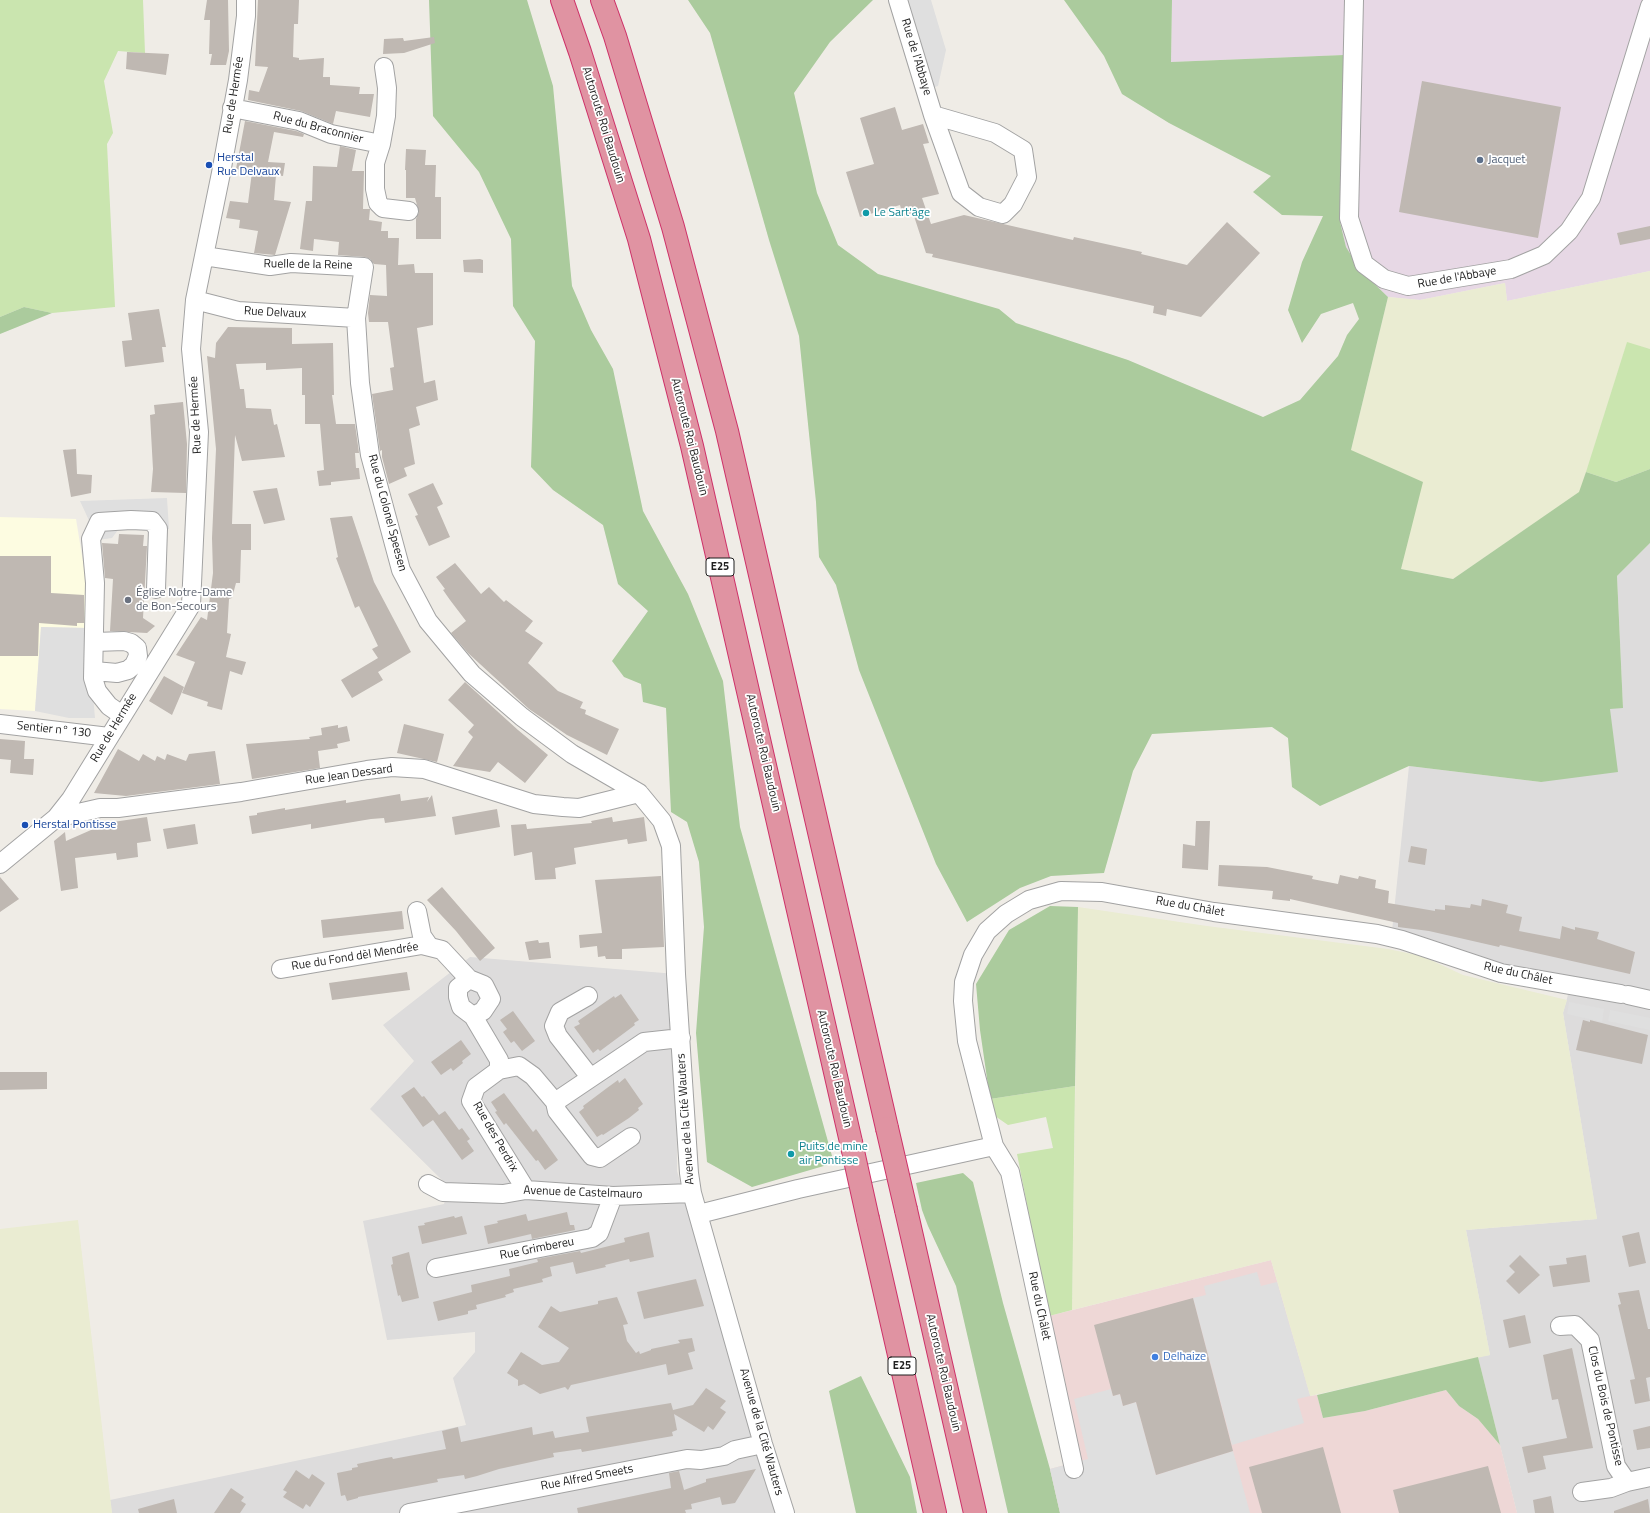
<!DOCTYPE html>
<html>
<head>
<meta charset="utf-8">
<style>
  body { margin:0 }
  canvas { display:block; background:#efece6 }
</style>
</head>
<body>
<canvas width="1650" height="1513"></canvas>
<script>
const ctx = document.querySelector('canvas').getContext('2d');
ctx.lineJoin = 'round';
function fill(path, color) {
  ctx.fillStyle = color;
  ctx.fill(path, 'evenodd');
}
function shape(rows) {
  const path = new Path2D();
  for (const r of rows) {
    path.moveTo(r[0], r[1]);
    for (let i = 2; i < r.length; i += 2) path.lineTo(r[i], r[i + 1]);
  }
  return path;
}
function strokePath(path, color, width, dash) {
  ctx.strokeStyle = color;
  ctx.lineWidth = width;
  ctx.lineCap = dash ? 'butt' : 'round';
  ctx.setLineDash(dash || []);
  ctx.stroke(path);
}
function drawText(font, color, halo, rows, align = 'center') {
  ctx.font = font + ' "Titillium Web",sans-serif';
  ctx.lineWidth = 3.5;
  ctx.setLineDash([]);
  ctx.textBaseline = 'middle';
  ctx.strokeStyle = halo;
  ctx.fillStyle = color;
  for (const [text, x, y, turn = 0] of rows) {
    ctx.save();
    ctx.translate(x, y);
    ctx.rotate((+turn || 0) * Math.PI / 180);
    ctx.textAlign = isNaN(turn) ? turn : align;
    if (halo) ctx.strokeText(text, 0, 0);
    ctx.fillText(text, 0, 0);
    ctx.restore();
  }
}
const residential = shape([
  [1650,543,1650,1003,1480,958,1392,931,1409,766,1541,782,1610,708,1623,708,1617,576],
  [470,957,676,974,677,1171,778,1513,112,1513,110,1500,466,1425,453,1378,475,1352,475,1332,387,1340,363,1221,444,1204,449,1187,370,1109,414,1061,383,1025],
  [1569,991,1650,1009,1650,1513,1517,1513,1478,1357,1490,1355,1466,1230,1597,1219,1563,1013]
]);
const commercial = shape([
  [1271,1260,1310,1396,1317,1395,1323,1418,1365,1411,1446,1390,1459,1406,1478,1419,1500,1445,1517,1513,1060,1513,1050,1469,1079,1461,1049,1316]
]);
const industrial = shape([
  [1172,0,1650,0,1650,271,1507,301,1505,283,1420,300,1388,297,1361,271,1346,247,1340,222,1344,55,1171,62]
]);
const education = shape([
  [0,517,76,519,88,592,87,628,41,627,35,711,0,709]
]);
const farmland = shape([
  [1650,271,1650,349,1627,343,1580,492,1453,579,1401,569,1351,450,1388,297,1420,300,1505,283,1507,301],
  [1078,907,1207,926,1388,949,1422,956,1463,975,1567,1000,1563,1013,1597,1219,1466,1230,1490,1355,1310,1396,1271,1260,1072,1310],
  [78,1220,112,1513,0,1513,0,1229]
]);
const grass = shape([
  [0,0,143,0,145,53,118,51,104,81,113,133,107,144,115,307,52,313,24,307,0,317],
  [1627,342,1650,349,1650,469,1616,482,1586,472],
  [1075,1086,1072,1310,1049,1316,1017,1154,1053,1148,1046,1117,1008,1125,995,1116,990,1099]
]);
const forest = shape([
  [429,0,527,0,553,86,572,286,591,330,613,369,643,511,688,594,723,681,740,827,834,1163,752,1187,707,1162,696,1033,704,927,699,862,687,822,671,812,666,708,643,702,641,684,624,677,612,661,648,611,618,584,603,525,553,490,531,467,535,341,513,306,511,239,479,172,433,116],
  [688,0,873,0,830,42,794,93,817,193,838,245,878,274,999,309,1016,323,1128,360,1263,417,1300,400,1338,356,1347,335,1359,319,1353,303,1321,314,1302,343,1288,310,1302,262,1323,216,1282,215,1253,192,1271,176,1169,123,1122,94,1104,56,1064,0,1172,0,1171,62,1344,55,1340,222,1346,247,1361,271,1388,297,1351,450,1423,482,1401,569,1453,579,1579,492,1586,472,1616,482,1650,469,1650,543,1617,576,1623,708,1610,709,1618,772,1541,782,1409,766,1320,806,1292,787,1288,738,1272,727,1152,734,1133,771,1104,873,1051,876,1020,888,967,922,936,864,859,670,836,585,819,557,816,502,799,336,769,240,710,33],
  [24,307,52,313,0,334,0,317],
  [1050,906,1078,907,1075,1086,990,1099,980,1030,976,984,1009,930],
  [963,1173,973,1182,1003,1303,1050,1469,1060,1513,1008,1513,956,1286,928,1226,922,1210,916,1183],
  [1478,1357,1500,1445,1478,1419,1459,1406,1446,1390,1365,1411,1323,1418,1317,1395],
  [861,1376,910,1477,917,1513,856,1513,829,1391]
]);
const parking = shape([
  [898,0,931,0,946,50,938,86,926,90],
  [167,498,169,529,118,530,112,538,98,540,80,501],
  [41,627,87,628,95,718,69,718,35,711],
  [1569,1002,1604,1009,1602,1022,1567,1014],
  [1610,1010,1650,1018,1650,1030,1608,1021],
  [1257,1272,1261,1286,1277,1282,1310,1396,1297,1399,1304,1423,1232,1445,1193,1298,1206,1295,1204,1286],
  [1111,1389,1113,1396,1120,1394,1123,1406,1136,1402,1156,1475,1233,1451,1250,1513,1060,1513,1050,1469,1088,1459,1074,1399]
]);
const building = shape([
  [207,0,228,0,229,51,226,65,210,65,212,54,209,54,210,20,204,20],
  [258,0,299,0,298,24,294,24,293,57,299,58,299,60,324,58,323,77,330,77,330,85,360,87,359,94,374,94,370,117,336,111,333,124,301,111,248,100,249,90,259,92,268,67,255,66],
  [434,37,435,43,404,53,383,54,384,39,403,38,404,41],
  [127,52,169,54,166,75,126,69],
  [1422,81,1561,107,1538,238,1399,212],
  [895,107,902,130,923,124,929,143,923,144,939,194,922,198,931,224,964,215,1073,240,1074,237,1142,252,1141,254,1187,265,1227,222,1260,253,1201,317,1167,309,1166,316,1153,313,1154,306,932,257,933,254,926,253,913,213,903,216,900,205,860,217,846,172,874,164,860,118],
  [245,121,296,131,304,134,303,137,274,132,268,162,285,163,283,176,276,175,274,200,291,202,275,255,254,253,258,231,239,228,240,220,226,218,230,201,248,203,252,172,236,169],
  [340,146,356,150,352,171,364,171,363,209,370,209,369,220,382,222,381,231,388,231,388,238,399,238,398,265,414,264,415,273,433,273,433,325,417,328,424,383,435,380,438,400,416,407,420,425,409,429,415,464,404,468,407,476,389,484,382,457,382,450,380,451,372,394,393,390,390,368,394,367,388,322,369,322,368,313,370,295,387,296,386,265,374,264,370,259,365,257,338,255,339,242,314,239,313,251,300,249,306,201,312,201,313,166,337,167],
  [406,149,426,150,425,165,436,165,435,197,441,197,441,239,416,239,416,219,419,212,415,198,406,198,406,170,405,170],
  [1650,226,1650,239,1620,245,1617,233],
  [480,259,483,260,483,273,464,272,463,260],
  [159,309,166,347,162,347,164,362,125,367,122,341,132,340,128,313],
  [228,327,292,328,292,344,333,343,334,395,332,395,336,424,355,424,359,453,355,453,356,468,359,468,360,479,331,482,331,485,319,486,317,471,324,470,320,424,305,424,305,395,302,395,302,368,266,370,266,363,236,364,240,389,244,389,246,408,271,409,274,425,277,424,285,457,242,461,235,435,232,524,251,524,251,550,241,550,240,583,236,583,232,598,229,599,227,633,231,634,226,657,246,662,242,675,230,671,222,710,207,706,208,702,182,693,195,662,176,655,201,617,207,620,213,573,212,538,216,449,207,356,215,358,216,343],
  [183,402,187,444,186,493,151,492,153,469,150,415,155,414,154,405],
  [76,449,77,474,92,475,91,493,71,497,63,450],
  [433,483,443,504,437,507,450,537,429,546,415,516,418,515,408,494],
  [277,488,285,520,264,524,253,491],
  [352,516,374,582,411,652,378,672,383,680,352,698,341,680,378,658,372,649,378,646,359,606,355,608,336,558,338,557,330,518],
  [119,534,144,535,143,546,147,546,143,618,155,626,147,633,110,631,113,579,105,578,102,543,118,544],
  [0,556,51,556,51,593,84,595,84,623,77,623,77,626,39,623,38,656,0,656],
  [455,563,481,594,489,587,504,602,506,600,533,621,525,631,543,643,528,663,558,691,583,702,580,708,586,710,585,714,619,729,607,755,567,735,529,709,468,653,451,633,466,621,450,600,443,590,445,589,436,577],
  [164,676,184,687,172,715,149,701],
  [465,682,518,730,548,755,525,783,498,762,490,772,453,766,473,737,468,732,474,725,448,700],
  [404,724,444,734,437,762,397,753],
  [338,725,338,728,347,726,350,741,337,744,338,748,318,751,320,768,252,779,246,744,310,739,309,737,322,735,321,728],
  [0,739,25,741,24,759,34,759,33,775,10,773,11,760,0,759],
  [118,749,139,761,143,754,155,761,157,756,165,760,167,754,186,761,189,754,215,751,220,784,126,796,94,793],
  [400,794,401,801,429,797,427,802,432,795,436,816,385,823,384,818,371,819,311,829,311,824,252,834,249,816,257,815,257,813,285,808,285,810,346,800,346,803],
  [497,809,500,827,455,835,452,817],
  [147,817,151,841,137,843,138,857,117,860,116,853,75,858,78,888,61,891,54,841,65,832,66,841,91,830,113,827,113,822],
  [612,817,613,822,644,817,647,841,628,844,627,839,574,848,576,864,555,868,556,879,535,880,532,852,514,856,511,825,526,824,527,829,592,823,591,821],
  [1196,821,1210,821,1208,870,1182,868,1183,844,1195,846],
  [195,824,198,844,167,849,163,829],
  [1411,846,1427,849,1425,865,1408,862],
  [1219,865,1267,867,1313,876,1312,879,1338,884,1340,875,1358,879,1359,876,1376,880,1375,888,1389,891,1388,903,1435,911,1435,909,1445,910,1445,905,1470,908,1471,904,1481,906,1482,899,1508,905,1506,913,1522,917,1519,931,1560,939,1562,926,1575,930,1575,927,1599,932,1597,939,1635,952,1630,974,1500,945,1499,947,1429,931,1398,927,1398,923,1290,899,1290,901,1272,899,1273,891,1218,886],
  [661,876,664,947,622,949,622,959,606,959,605,956,598,957,597,946,580,948,579,935,602,933,595,880],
  [0,877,19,899,0,912],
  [442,887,495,948,480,961,456,931,427,900],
  [402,911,404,929,323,938,321,920],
  [538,940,539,943,549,942,551,958,529,960,525,942],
  [407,972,410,990,332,1000,329,983],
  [621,994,639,1020,634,1023,635,1025,600,1051,598,1049,593,1053,574,1027,580,1024,578,1021,614,996,615,998],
  [513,1011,535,1041,522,1051,514,1041,511,1043,503,1032,507,1029,500,1020],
  [1583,1020,1590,1022,1590,1020,1648,1035,1642,1064,1576,1050],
  [461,1040,471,1054,462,1061,463,1063,453,1071,451,1068,441,1075,431,1062],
  [0,1072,47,1072,47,1089,0,1090],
  [625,1078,643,1104,638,1108,639,1110,629,1118,603,1135,602,1134,597,1137,579,1112,584,1108,583,1106,607,1088,618,1080,619,1083],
  [414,1087,422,1097,424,1096,439,1115,445,1111,459,1130,462,1128,470,1139,467,1141,474,1151,462,1160,433,1120,423,1127,401,1096],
  [504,1093,533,1132,536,1129,558,1160,545,1170,538,1160,536,1161,506,1123,504,1125,495,1112,497,1111,491,1102],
  [567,1212,570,1225,574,1225,575,1230,532,1239,531,1234,488,1244,484,1226,498,1223,497,1221,526,1214,528,1221],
  [454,1216,455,1218,462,1216,467,1234,422,1244,418,1226,425,1225,424,1223],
  [649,1232,654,1257,630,1262,629,1259,605,1265,606,1267,576,1274,573,1262,550,1267,552,1276,542,1279,543,1282,513,1289,514,1292,505,1295,506,1297,476,1305,477,1309,468,1311,468,1314,438,1321,433,1302,472,1292,471,1285,510,1276,509,1269,538,1262,537,1259,580,1251,581,1253,625,1242,624,1238],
  [1639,1232,1646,1263,1629,1267,1622,1236],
  [409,1252,419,1298,402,1302,400,1295,398,1296,391,1265,393,1264,392,1257],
  [1520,1255,1540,1275,1519,1294,1506,1281,1515,1272,1509,1266],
  [1586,1255,1590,1282,1553,1287,1549,1266,1567,1264,1566,1258],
  [696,1279,704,1306,644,1319,637,1292],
  [1639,1290,1648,1329,1650,1329,1650,1377,1646,1378,1650,1401,1635,1404,1630,1380,1635,1379,1618,1305,1621,1304,1618,1293],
  [617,1297,628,1324,623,1325,627,1341,636,1353,639,1351,640,1354,651,1350,651,1349,680,1343,678,1340,692,1338,695,1351,688,1353,693,1369,668,1375,666,1364,571,1385,568,1390,565,1387,540,1394,524,1384,518,1386,518,1380,507,1373,521,1352,542,1365,559,1362,569,1348,538,1327,551,1306,560,1312,598,1304,598,1301],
  [1193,1298,1233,1451,1156,1475,1136,1402,1123,1406,1120,1394,1113,1396,1094,1325],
  [1525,1315,1531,1343,1509,1348,1503,1320],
  [1572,1348,1593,1448,1543,1456,1546,1469,1528,1473,1522,1447,1567,1438,1558,1399,1552,1400,1543,1355],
  [706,1388,726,1401,720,1408,726,1412,713,1430,708,1426,704,1432,674,1414,677,1430,672,1432,673,1436,582,1452,581,1449,553,1453,554,1457,499,1469,477,1476,465,1479,464,1475,437,1479,438,1482,358,1497,358,1498,347,1501,345,1495,341,1496,337,1473,352,1470,352,1468,358,1467,357,1464,386,1458,392,1457,393,1459,446,1449,442,1431,458,1427,461,1442,532,1427,533,1435,553,1431,555,1438,589,1432,586,1417,671,1403,673,1410,693,1405],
  [1650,1426,1650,1448,1637,1450,1633,1430],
  [1323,1447,1341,1513,1262,1513,1249,1467],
  [1488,1466,1501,1513,1399,1513,1393,1490],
  [756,1469,735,1503,722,1505,720,1497,691,1504,692,1509,685,1510,686,1513,578,1513,577,1508,671,1488,669,1473,679,1471,684,1490,706,1482,706,1479],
  [296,1470,309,1479,312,1474,325,1483,310,1507,306,1504,303,1509,283,1497,287,1492,283,1490],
  [231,1488,244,1497,241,1501,246,1504,240,1513,214,1513],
  [1551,1496,1554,1513,1535,1513,1533,1500],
  [174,1499,177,1513,139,1513,138,1509],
  [1648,1499,1650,1513,1614,1513,1614,1511]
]);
const minor = shape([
  [898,0,933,115,961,193,979,207,1003,214,1013,204,1027,177,1023,150,995,133,933,115],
  [1354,0,1349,218,1364,264,1384,279,1408,286,1511,269,1544,255,1569,231,1591,198,1650,6],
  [384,67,387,88,386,116,381,144,375,163,375,189,378,203,383,208,409,211],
  [232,108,299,121,331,134,381,144],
  [204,256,270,266,291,263,364,267,356,318,360,383,370,455,401,570,428,621,472,674,522,717,572,754,639,793,662,821,671,846,676,974,689,1173,692,1193,763,1444,785,1513],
  [195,300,238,311,356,318],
  [94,671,117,673,128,670,134,665,138,656,137,648,131,643,124,641,95,642],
  [122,715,109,706,97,691,93,678,95,583,91,539,99,522,131,520,152,521,158,529,156,589],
  [0,724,109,737],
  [56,818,100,808,118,808,241,792,367,770,392,767,424,769,534,804,563,807,579,808,639,793],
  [0,864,56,818,71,799,191,605,199,432,191,349,195,300,221,173,238,80,246,16,246,0],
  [417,911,422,936,429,946],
  [281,969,422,945,442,950,469,979],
  [1628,995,1650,1000],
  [588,996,560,1012,554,1026,558,1036,590,1077],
  [473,1016,461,1007,458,997,458,988,469,979,484,985,491,999,483,1011,473,1016,499,1060,499,1070,476,1087,471,1101,526,1190],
  [499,1070,519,1066,533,1076,555,1102,644,1042,681,1038],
  [555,1102,557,1111,592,1156,600,1158,631,1137],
  [994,1146,1010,1172,1074,1469],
  [428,1184,443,1192,503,1194,526,1190,613,1196,692,1193],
  [699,1214,798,1189,994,1146,967,1041,963,1001,964,982,973,955,987,931,1006,914,1029,900,1061,891,1102,892,1214,912,1377,934,1402,940,1501,973,1621,994],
  [436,1268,592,1238,599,1233,613,1196],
  [1560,1326,1575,1325,1590,1340,1616,1466,1627,1482,1650,1477],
  [1582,1492,1611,1488,1627,1482],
  [409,1513,687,1459,701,1460,724,1456,735,1450,763,1444]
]);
const highway = shape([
  [562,0,580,52,639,239,692,446,851,1142],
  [602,0,615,36,673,227,727,431,887,1128],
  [906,1210,975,1513],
  [868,1219,935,1513]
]);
const highwayBridge = shape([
  [887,1128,906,1210],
  [851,1142,868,1219]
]);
const markers = [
  [1480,160,4,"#5c6f8a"],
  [209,165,4,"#1a4fb4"],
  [866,213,4,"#0f9aa8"],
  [128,600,4,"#6b7280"],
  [25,825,4,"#1a4fb4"],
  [791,1154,4,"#0f9aa8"],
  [1155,1357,4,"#3f7fe0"]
];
const shields = [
  [720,567,28],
  [902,1366,28]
];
const shieldNames = [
  ["E25",720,567],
  ["E25",902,1366]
];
const streetNames = [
  ["Rue de l'Abbaye",916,57,73],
  ["Rue de Hermée",234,95,-81],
  ["Autoroute Roi Baudouin",603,125,73],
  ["Rue du Braconnier",318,128,15],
  ["Ruelle de la Reine",308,265,1],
  ["Rue de l'Abbaye",1457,278,-10],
  ["Rue Delvaux",275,313,3],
  ["Rue de Hermée",196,415,-93],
  ["Autoroute Roi Baudouin",689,437,76],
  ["Rue du Colonel Speesen",387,513,75],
  ["Rue de Hermée",114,728,-59],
  ["Sentier n° 130",54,730,6],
  ["Autoroute Roi Baudouin",763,753,77],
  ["Rue Jean Dessard",349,775,-8],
  ["Rue du Châlet",1190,907,10],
  ["Rue du Fond dèl Mendrée",355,957,-9],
  ["Rue du Châlet",1518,974,12],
  ["Autoroute Roi Baudouin",834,1069,77],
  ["Avenue de la Cité Wauters",686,1119,-94],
  ["Rue des Perdrix",495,1137,60],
  ["Avenue de Castelmauro",583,1193,2],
  ["Rue Grimbereu",537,1249,-11],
  ["Rue du Châlet",1039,1306,78],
  ["Autoroute Roi Baudouin",943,1373,77],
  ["Clos du Bois de Pontisse",1605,1406,77],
  ["Avenue de la Cité Wauters",761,1432,74],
  ["Rue Alfred Smeets",587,1478,-11]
];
const transitNames = [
  ["Herstal",217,158],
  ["Rue Delvaux",217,172],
  ["Herstal Pontisse",33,825]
];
const serviceNames = [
  ["Jacquet",1488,160]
];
const cultureNames = [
  ["Le Sart'âge",874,213],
  ["Puits de mine",799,1147],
  ["air Pontisse",799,1161]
];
const worshipNames = [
  ["Église Notre-Dame",136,593],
  ["de Bon-Secours",136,607]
];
const shopNames = [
  ["Delhaize",1163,1357]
];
fill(residential, '#dddcdc');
fill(commercial, '#eed7d6');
fill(industrial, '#e7d8e5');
fill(education, '#fdfce1');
fill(farmland, '#eaecd2');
fill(grass, '#cae5af');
fill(forest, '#abcb9d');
fill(parking, '#dfdfdf');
fill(building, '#bfb8b2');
strokePath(minor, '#a3a3a3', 20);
strokePath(highway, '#ce3269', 24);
strokePath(minor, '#fff', 18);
strokePath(highway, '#e093a2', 22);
strokePath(highwayBridge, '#ce3269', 24, []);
strokePath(highwayBridge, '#e093a2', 22);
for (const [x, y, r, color] of markers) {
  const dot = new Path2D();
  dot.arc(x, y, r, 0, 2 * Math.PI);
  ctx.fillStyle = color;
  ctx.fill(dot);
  strokePath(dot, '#fff', 1.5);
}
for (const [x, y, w] of shields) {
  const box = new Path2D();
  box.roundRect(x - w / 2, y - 9, w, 18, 3);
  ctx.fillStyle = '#fff';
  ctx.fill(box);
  strokePath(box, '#1f1f1f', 1);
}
drawText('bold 11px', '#1f1f1f', null, shieldNames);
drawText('12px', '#1f1f1f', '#fff', streetNames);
drawText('12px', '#164399', '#fff', transitNames, 'left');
drawText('12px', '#4e5e75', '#fff', serviceNames, 'left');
drawText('12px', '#0d838f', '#fff', cultureNames, 'left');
drawText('12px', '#5b616d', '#fff', worshipNames, 'left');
drawText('12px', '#366cbe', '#fff', shopNames, 'left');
</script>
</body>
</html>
